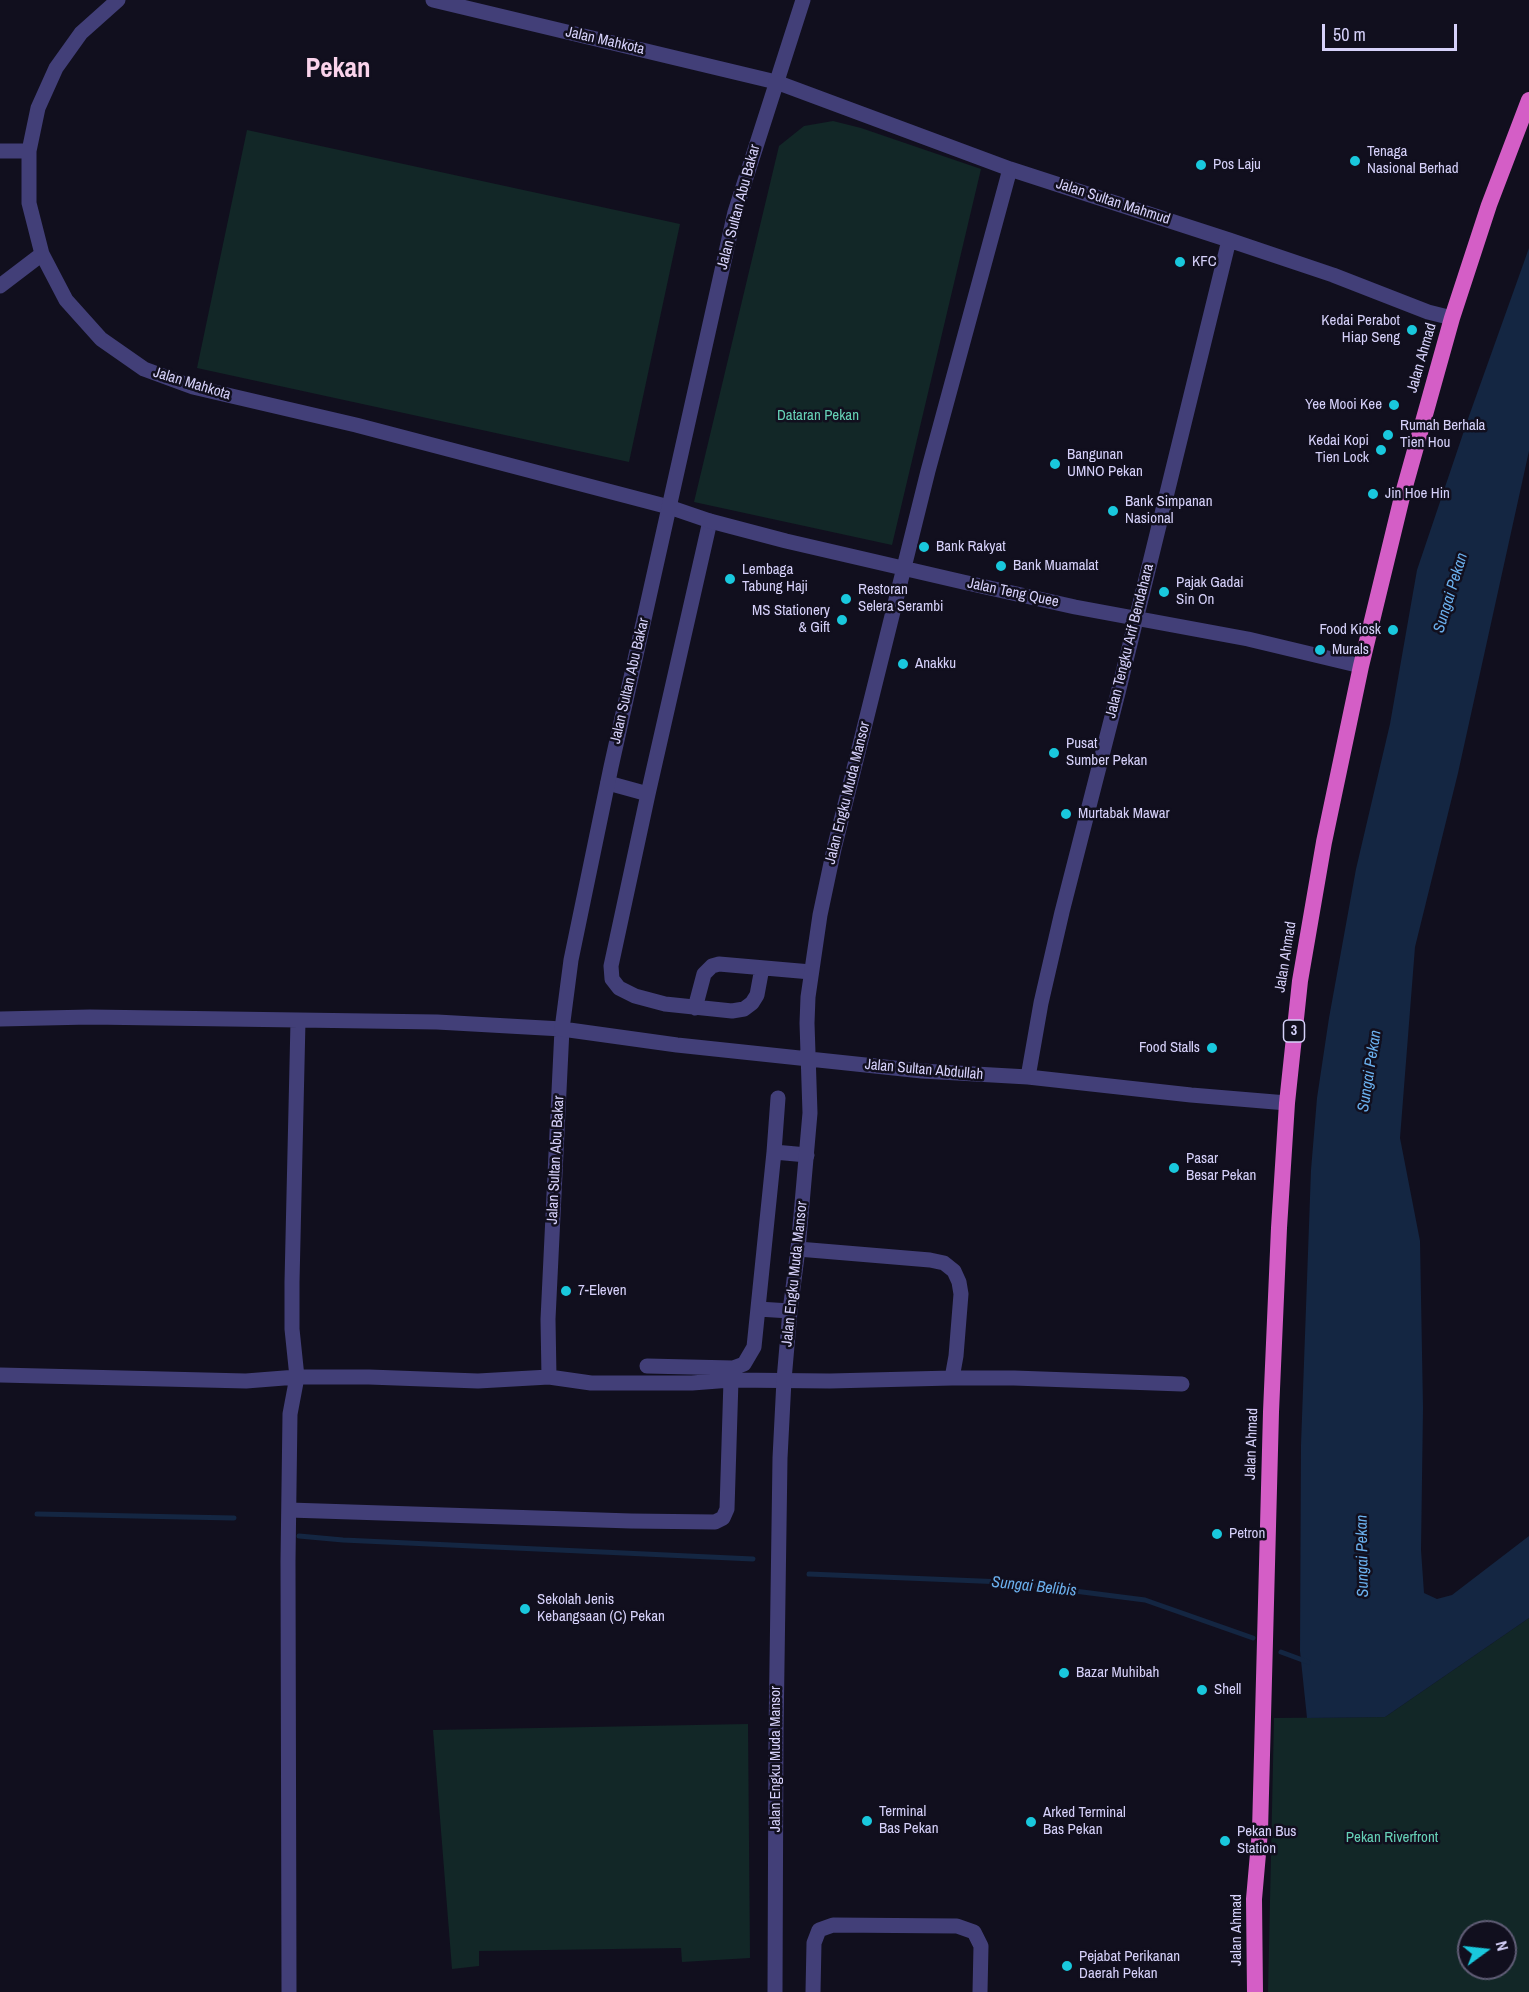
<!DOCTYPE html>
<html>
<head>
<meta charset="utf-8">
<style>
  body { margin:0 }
  #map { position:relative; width:1529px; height:1992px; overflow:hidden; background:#110f1e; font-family:"Archivo Narrow",sans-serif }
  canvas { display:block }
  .north { position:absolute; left:1457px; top:1920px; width:60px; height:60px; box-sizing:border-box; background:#110f1e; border:2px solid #605d76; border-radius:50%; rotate:75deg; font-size:16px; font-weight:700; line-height:24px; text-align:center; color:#d6d1fa }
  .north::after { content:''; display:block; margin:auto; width:21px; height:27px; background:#19c8dd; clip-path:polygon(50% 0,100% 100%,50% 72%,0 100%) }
  .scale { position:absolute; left:1322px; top:24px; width:135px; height:27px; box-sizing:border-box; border:3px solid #d6d1fa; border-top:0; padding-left:8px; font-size:18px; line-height:21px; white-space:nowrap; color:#d6d1fa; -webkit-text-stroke:4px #110f1e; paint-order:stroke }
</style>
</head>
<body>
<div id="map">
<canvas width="1529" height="1992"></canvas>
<div class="north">N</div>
<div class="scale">50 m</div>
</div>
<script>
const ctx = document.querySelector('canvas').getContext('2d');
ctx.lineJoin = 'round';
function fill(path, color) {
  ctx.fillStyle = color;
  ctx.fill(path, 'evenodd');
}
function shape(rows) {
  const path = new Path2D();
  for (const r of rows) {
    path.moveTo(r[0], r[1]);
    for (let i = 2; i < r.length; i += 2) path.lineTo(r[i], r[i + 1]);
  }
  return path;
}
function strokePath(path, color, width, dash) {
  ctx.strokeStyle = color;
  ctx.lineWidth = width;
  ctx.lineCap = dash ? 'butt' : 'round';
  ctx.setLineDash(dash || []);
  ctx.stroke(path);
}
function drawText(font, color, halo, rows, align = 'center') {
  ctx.font = font + ' "Archivo Narrow",sans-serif';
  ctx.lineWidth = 5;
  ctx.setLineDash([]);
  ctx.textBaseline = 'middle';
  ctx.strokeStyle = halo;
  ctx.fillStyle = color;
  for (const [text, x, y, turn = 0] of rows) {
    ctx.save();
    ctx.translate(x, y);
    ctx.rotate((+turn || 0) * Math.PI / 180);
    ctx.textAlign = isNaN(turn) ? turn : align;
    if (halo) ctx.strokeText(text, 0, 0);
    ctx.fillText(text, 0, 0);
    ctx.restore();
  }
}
const green = shape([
  [833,121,861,128,981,169,892,545,694,502,779,146,804,126],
  [247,130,680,224,629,462,197,368],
  [1529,1618,1529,1992,1268,1992,1274,1718,1385,1717],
  [1469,1932,1505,1932,1505,1968,1469,1968],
  [748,1724,750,1958,682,1962,681,1948,479,1951,479,1966,452,1969,433,1730]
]);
const water = shape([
  [1529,248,1529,451,1458,773,1415,947,1400,1138,1420,1241,1423,1408,1421,1550,1424,1593,1437,1599,1452,1595,1529,1536,1529,1618,1385,1717,1307,1718,1300,1651,1301,1445,1311,1170,1317,1098,1329,1018,1356,869,1390,724,1417,570,1469,416]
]);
const stream = shape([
  [37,1514,234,1518],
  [299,1536,343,1540,753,1559],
  [809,1574,1004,1582,1145,1600,1253,1638],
  [1281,1652,1308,1662]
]);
const minor = shape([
  [118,0,81,33,56,68,38,108,29,151,29,203,42,254,66,300,101,339,144,369,193,387,356,425,669,507],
  [433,0,776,82],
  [0,151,29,151],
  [0,286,42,254],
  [710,521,648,794,611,966,612,979,619,988,635,996,665,1004,732,1011,744,1009,752,1003,757,995,762,968],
  [608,783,648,794],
  [695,1008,704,974,712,966,719,964,811,972],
  [0,1019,90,1017,437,1022,562,1029,548,1319,549,1377],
  [774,1152,807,1155],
  [798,1249,930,1260,944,1263,954,1271,959,1282,961,1294,956,1356,952,1378],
  [758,1309,790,1311],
  [647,1366,733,1368,744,1364,754,1347,774,1152,778,1098],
  [0,1375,246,1381,297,1377,369,1377,478,1381,549,1377,591,1383,692,1383,731,1380,830,1381,952,1378,1014,1378,1182,1384],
  [289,1510,631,1521,715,1522,723,1518,727,1509,731,1380],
  [289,1992,288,1561,290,1414,297,1377,292,1329,292,1282,298,1021],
  [813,1992,814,1943,819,1930,833,1925,957,1926,974,1932,981,1946,980,1992]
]);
const tertiary = shape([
  [803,0,735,212,611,767,571,960,562,1029,677,1045,922,1071,1028,1077,1191,1095,1287,1103],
  [776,82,1010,169,1229,240,1333,275,1428,312,1452,318],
  [669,507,710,521,786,541,963,582,1075,607,1248,639,1361,666],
  [1028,1077,1041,1003,1062,912,1118,693,1229,240],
  [775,1992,776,1733,780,1458,784,1380,790,1311,798,1249,810,1113,807,1023,808,997,820,915,834,849,928,471,1010,169]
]);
const trunk = shape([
  [1255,1992,1254,1899,1260,1831,1271,1412,1279,1228,1287,1103,1300,981,1324,842,1361,666,1402,497,1452,318,1489,205,1529,100]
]);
const markers = [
  [1355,161,6,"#19c8dd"],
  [1201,165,6,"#19c8dd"],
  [1180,262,6,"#19c8dd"],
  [1412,330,6,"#19c8dd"],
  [1394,405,6,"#19c8dd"],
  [1388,435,6,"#19c8dd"],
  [1381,450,6,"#19c8dd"],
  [1055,464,6,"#19c8dd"],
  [1373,494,6,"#19c8dd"],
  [1113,511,6,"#19c8dd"],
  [924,547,6,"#19c8dd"],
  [1001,566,6,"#19c8dd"],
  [730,579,6,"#19c8dd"],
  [1164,592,6,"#19c8dd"],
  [846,599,6,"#19c8dd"],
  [842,620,6,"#19c8dd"],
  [1393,630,6,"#19c8dd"],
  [1320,650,6,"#19c8dd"],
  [903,664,6,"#19c8dd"],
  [1054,753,6,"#19c8dd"],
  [1066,814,6,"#19c8dd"],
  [1212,1048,6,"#19c8dd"],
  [1174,1168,6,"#19c8dd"],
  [566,1291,6,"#19c8dd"],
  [1217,1534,6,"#19c8dd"],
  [525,1609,6,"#19c8dd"],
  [1064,1673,6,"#19c8dd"],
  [1202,1690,6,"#19c8dd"],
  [867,1821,6,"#19c8dd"],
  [1031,1822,6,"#19c8dd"],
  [1225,1841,6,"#19c8dd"],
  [1067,1966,6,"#19c8dd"]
];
const shields = [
  [1294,1031,21]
];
const shieldNames = [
  ["3",1294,1031]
];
const streetNames = [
  ["Jalan Mahkota",605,41,13],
  ["Jalan Sultan Mahmud",1113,202,18],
  ["Jalan Sultan Abu Bakar",739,207,-75],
  ["Jalan Ahmad",1422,358,-74],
  ["Jalan Mahkota",192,384,17],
  ["Jalan Teng Quee",1013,593,12],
  ["Jalan Tengku Arif Bendahara",1130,641,-76],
  ["Jalan Sultan Abu Bakar",630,681,-77],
  ["Jalan Engku Muda Mansor",848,793,-76],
  ["Jalan Ahmad",1286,957,-81],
  ["Jalan Sultan Abdullah",924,1070,5],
  ["Jalan Sultan Abu Bakar",556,1160,-87],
  ["Jalan Engku Muda Mansor",795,1274,-84],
  ["Jalan Ahmad",1252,1444,-88],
  ["Jalan Engku Muda Mansor",776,1759,-90],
  ["Jalan Ahmad",1237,1930,-90]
];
const poiNames = [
  ["Tenaga",1367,152],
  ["Nasional Berhad",1367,169],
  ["Pos Laju",1213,165],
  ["KFC",1192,262],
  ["Kedai Perabot",1400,321,"right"],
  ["Hiap Seng",1400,338,"right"],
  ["Yee Mooi Kee",1382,405,"right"],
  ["Rumah Berhala",1400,426],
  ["Tien Hou",1400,443],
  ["Kedai Kopi",1369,441,"right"],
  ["Tien Lock",1369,458,"right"],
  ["Bangunan",1067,455],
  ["UMNO Pekan",1067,472],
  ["Jin Hoe Hin",1385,494],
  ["Bank Simpanan",1125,502],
  ["Nasional",1125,519],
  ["Bank Rakyat",936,547],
  ["Bank Muamalat",1013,566],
  ["Lembaga",742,570],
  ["Tabung Haji",742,587],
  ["Pajak Gadai",1176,583],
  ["Sin On",1176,600],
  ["Restoran",858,590],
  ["Selera Serambi",858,607],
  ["MS Stationery",830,611,"right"],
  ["& Gift",830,628,"right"],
  ["Food Kiosk",1381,630,"right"],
  ["Murals",1332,650],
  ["Anakku",915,664],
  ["Pusat",1066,744],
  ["Sumber Pekan",1066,761],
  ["Murtabak Mawar",1078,814],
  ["Food Stalls",1200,1048,"right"],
  ["Pasar",1186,1159],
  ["Besar Pekan",1186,1176],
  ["7-Eleven",578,1291],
  ["Petron",1229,1534],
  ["Sekolah Jenis",537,1600],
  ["Kebangsaan (C) Pekan",537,1617],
  ["Bazar Muhibah",1076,1673],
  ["Shell",1214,1690],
  ["Terminal",879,1812],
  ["Bas Pekan",879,1829],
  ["Arked Terminal",1043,1813],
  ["Bas Pekan",1043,1830],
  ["Pekan Bus",1237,1832],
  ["Station",1237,1849],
  ["Pejabat Perikanan",1079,1957],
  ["Daerah Pekan",1079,1974]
];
const parkNames = [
  ["Dataran Pekan",818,416],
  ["Pekan Riverfront",1392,1838]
];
const waterNames = [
  ["Sungai Pekan",1451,593,-73],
  ["Sungai Pekan",1370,1071,-81],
  ["Sungai Pekan",1363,1556,-91],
  ["Sungai Belibis",1034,1587,6]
];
const townNames = [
  ["Pekan",338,70]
];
fill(green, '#122727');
fill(water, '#142642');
strokePath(stream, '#142642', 5);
strokePath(minor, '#423f78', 15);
strokePath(tertiary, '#423f78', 15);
strokePath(trunk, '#d45ec6', 16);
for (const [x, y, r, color] of markers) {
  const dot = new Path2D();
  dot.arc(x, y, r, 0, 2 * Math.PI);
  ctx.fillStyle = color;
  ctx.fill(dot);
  strokePath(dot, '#110f1e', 2);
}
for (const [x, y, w] of shields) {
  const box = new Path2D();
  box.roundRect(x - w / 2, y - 11, w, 22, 4.5);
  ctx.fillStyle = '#110f1e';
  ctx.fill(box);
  strokePath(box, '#d6d1fa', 1.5);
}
drawText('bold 14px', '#d6d1fa', null, shieldNames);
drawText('15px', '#d6d1fa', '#110f1e', streetNames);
drawText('15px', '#d6d1fa', '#110f1e', poiNames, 'left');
drawText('15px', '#66d1b7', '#110f1e', parkNames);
drawText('italic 16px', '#6bb0ee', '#110f1e', waterNames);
drawText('bold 27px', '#fad3eb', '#110f1e', townNames);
</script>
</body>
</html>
